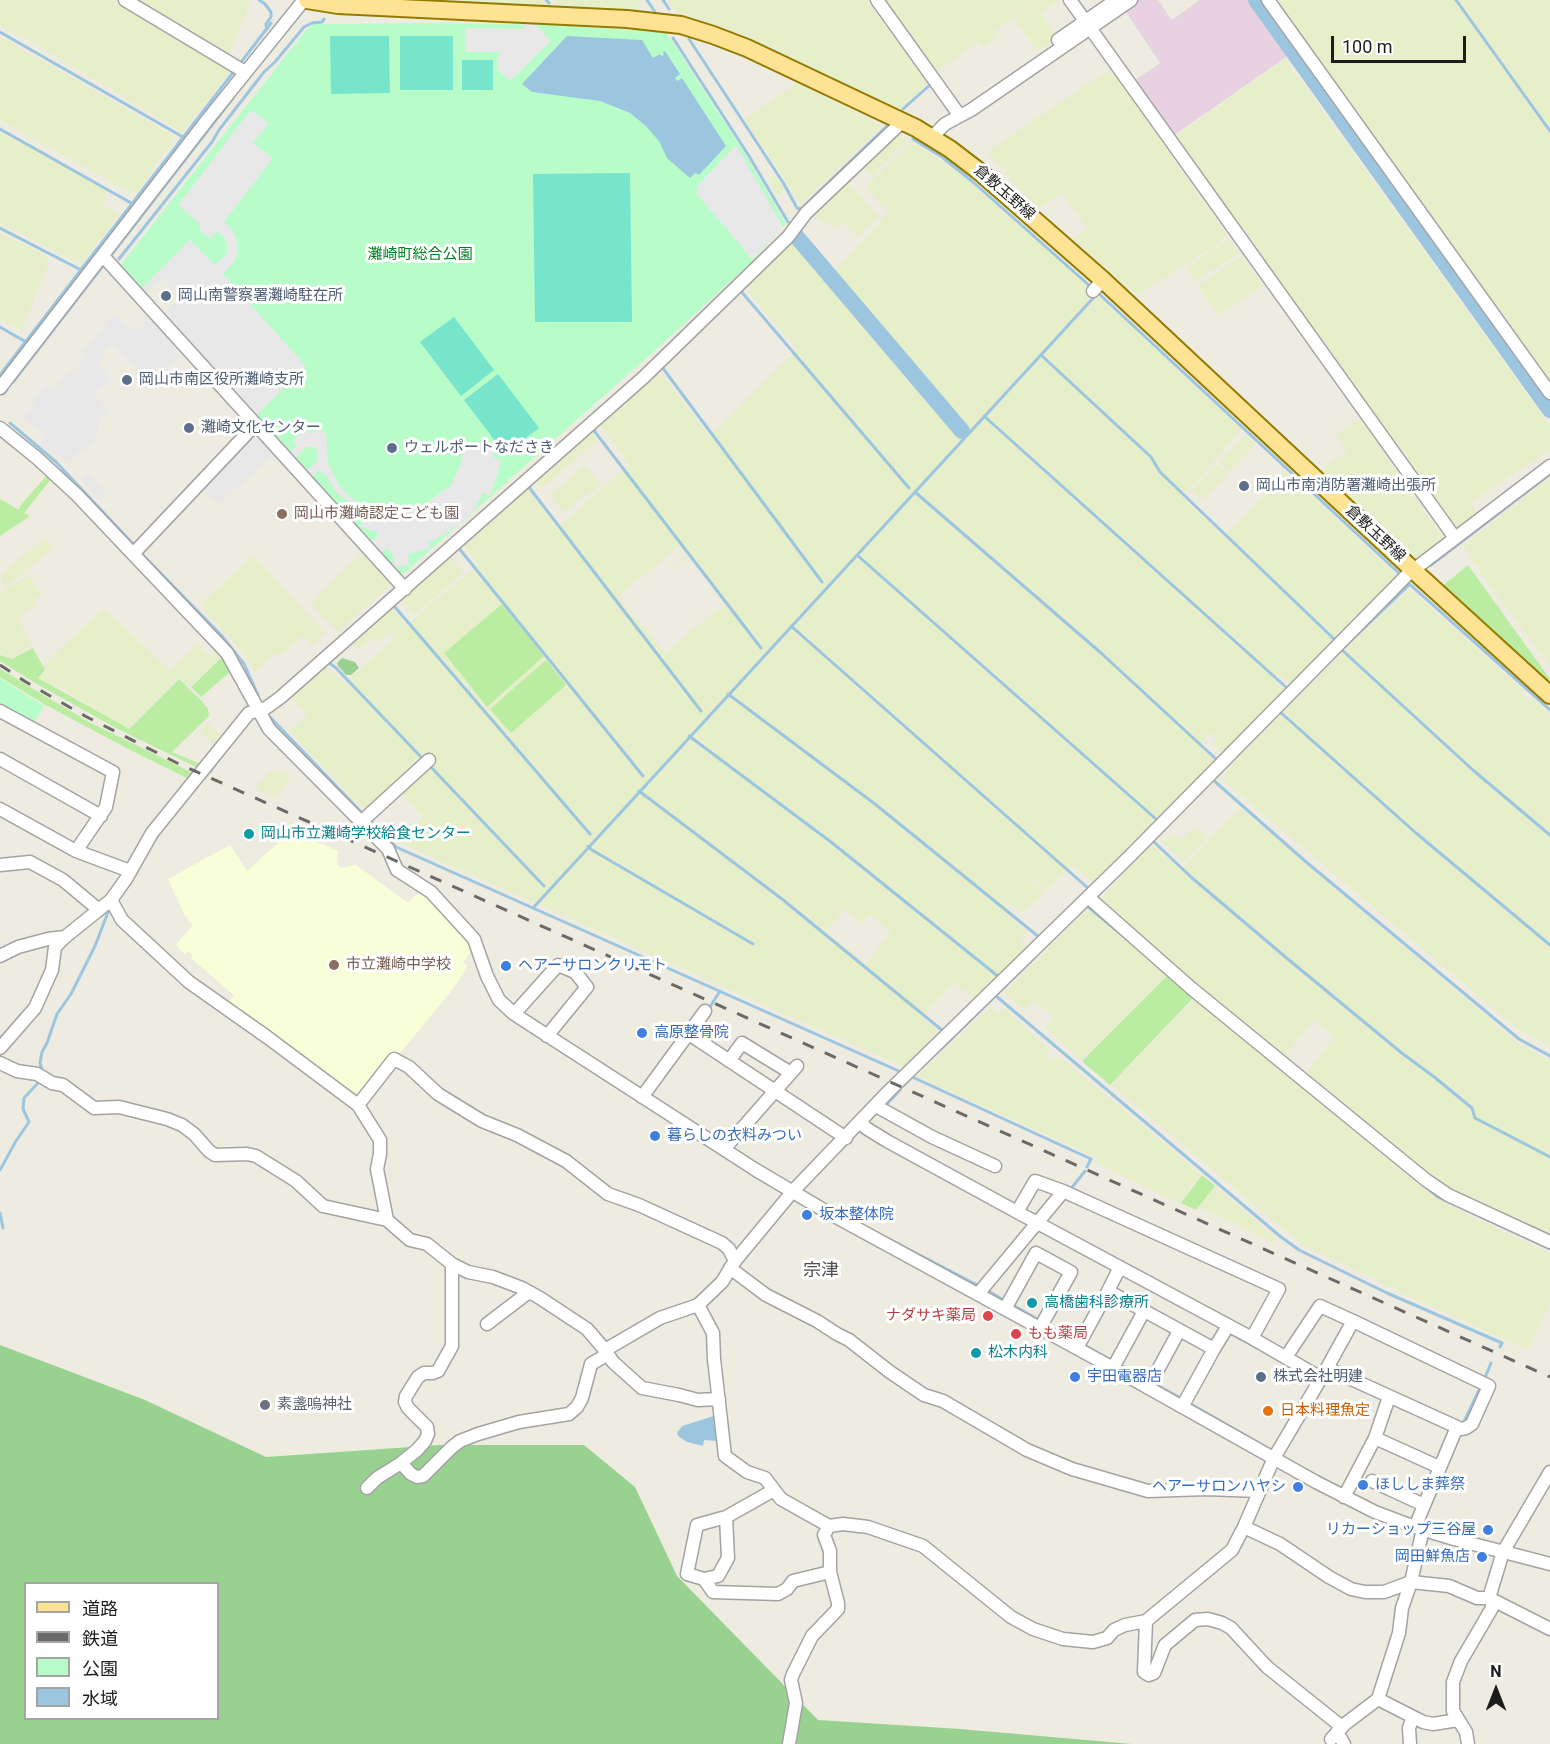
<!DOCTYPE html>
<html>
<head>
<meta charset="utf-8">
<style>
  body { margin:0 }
  #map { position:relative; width:1550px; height:1744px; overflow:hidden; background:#eeece0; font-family:Roboto,"Noto Sans JP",sans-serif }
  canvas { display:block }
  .legend { position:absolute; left:24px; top:1582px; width:195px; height:138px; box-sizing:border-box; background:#fff; border:2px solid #a4a4a4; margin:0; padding:8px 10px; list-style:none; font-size:18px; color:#1c1c1c }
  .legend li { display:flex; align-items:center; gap:12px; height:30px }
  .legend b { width:30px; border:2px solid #a4a4a4 }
  .north { position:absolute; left:1466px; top:1660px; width:60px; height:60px; -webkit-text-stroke:4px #fff; paint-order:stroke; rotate:0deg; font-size:16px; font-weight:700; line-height:24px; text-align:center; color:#1c1c1c }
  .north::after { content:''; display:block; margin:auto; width:21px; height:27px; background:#1c1c1c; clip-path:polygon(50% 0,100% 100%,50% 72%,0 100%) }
  .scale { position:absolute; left:1331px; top:36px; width:135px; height:27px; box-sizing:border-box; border:3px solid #1c1c1c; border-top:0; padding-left:8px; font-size:18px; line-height:21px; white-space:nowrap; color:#1c1c1c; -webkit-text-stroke:4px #fff; paint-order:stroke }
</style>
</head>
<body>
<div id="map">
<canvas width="1550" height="1744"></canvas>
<ul class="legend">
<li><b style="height:8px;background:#ffe394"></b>道路</li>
<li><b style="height:8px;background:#6a6a6a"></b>鉄道</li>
<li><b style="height:16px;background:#b8fdc9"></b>公園</li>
<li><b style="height:16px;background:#9cc5e0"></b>水域</li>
</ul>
<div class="north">N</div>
<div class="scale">100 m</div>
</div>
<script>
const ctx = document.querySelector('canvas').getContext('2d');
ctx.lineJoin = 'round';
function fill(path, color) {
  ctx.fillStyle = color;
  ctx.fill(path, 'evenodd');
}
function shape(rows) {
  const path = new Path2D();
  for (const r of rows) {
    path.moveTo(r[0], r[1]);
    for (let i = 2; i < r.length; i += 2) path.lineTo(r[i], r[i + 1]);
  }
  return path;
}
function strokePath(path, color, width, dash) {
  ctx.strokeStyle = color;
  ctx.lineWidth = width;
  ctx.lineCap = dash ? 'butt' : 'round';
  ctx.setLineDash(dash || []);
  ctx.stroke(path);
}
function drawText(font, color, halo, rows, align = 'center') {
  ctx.font = font + ' Roboto,"Noto Sans JP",sans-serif';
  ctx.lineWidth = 6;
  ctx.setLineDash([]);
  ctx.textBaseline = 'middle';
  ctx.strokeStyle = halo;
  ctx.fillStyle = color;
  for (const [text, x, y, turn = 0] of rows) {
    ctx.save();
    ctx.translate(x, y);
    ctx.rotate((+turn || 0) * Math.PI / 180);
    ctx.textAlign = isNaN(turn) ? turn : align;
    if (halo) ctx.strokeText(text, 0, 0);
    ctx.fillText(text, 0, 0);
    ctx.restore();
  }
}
const industrial = shape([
  [1136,0,1158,0,1172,20,1200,0,1250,0,1289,55,1173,136,1132,82,1160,63,1124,9]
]);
const education = shape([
  [292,831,338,851,337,863,341,868,356,865,408,903,420,892,446,914,467,941,472,950,463,962,467,965,460,979,444,1000,400,1053,395,1053,359,1099,227,1005,234,995,191,958,193,955,188,951,185,955,176,945,193,925,185,916,168,879,230,845,247,871]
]);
const farmland = shape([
  [0,0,112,0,232,70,182,132,22,36,19,37,0,25],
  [131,0,251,0,228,57],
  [448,0,552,0,549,6],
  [553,0,639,0,640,11,559,6],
  [668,0,866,0,928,83,900,110,790,59,770,47,766,49,718,26,679,17],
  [881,0,1039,0,989,35,997,31,1000,36,982,48,978,43,935,72],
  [1041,0,1060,0,1041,13,1057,38,1037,51,1014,19],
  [1272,0,1550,0,1550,388],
  [0,37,176,137,135,195,0,120],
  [1285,59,1550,426,1550,450,1471,502,1478,515,1455,532,1173,138],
  [1104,73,1111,73,1116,76,1226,235,1218,244,1137,295,1073,240,1087,227,1062,193,1038,209,1005,173,1007,170,1005,167,1002,169,988,153,991,149],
  [798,83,881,125,881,127,801,204,744,119],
  [0,132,108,189,103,201,106,207,119,215,81,264,0,223],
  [899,133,907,141,872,176,864,168],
  [911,141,954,170,977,188,1099,296,1242,430,1183,496,1224,537,1286,471,1398,577,1291,684,1278,674,1273,679,1286,691,1223,753,1212,743,1252,701,1216,737,1210,733,1199,746,1216,762,1094,884,1073,865,1047,890,1033,878,1021,891,1032,880,1045,891,1023,914,1011,903,1003,911,1027,931,1020,940,1030,948,977,1000,954,983,921,1017,938,1031,908,1064,902,1066,400,843,397,839,423,817,395,787,365,811,289,731,307,716,290,695,324,665,344,684,427,607,479,565,462,543,526,487,557,528,629,465,599,423,654,374,663,376,710,437,797,349,748,292,751,288,746,282,793,240,828,278,888,213,866,187],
  [679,546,687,556,673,567,665,558],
  [688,557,726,602,665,653,618,597,664,558,673,569],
  [502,605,487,707,444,654],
  [844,909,862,923,870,914,891,932,866,964,826,932],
  [776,176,784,188,780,195,777,195,769,180,768,178],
  [847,181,879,216,857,238,843,222,834,229,828,222,825,225,813,213],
  [0,233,48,257,48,265,22,330,0,319],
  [1228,239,1238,254,1197,280,1194,280,1187,270,1187,267],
  [1242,255,1263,286,1218,315,1198,286],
  [1360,419,1443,538,1416,561,1318,471,1347,451,1336,434],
  [589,430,598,440,542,488,535,479],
  [1245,435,1255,444,1229,472,1219,462],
  [1216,464,1228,474,1203,500,1191,490],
  [585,465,601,485,563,512,550,495],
  [1550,477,1550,667,1470,558,1464,545],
  [44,538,53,547,6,587,1,582,2,573],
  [362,553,390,585,337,632,312,605,320,594],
  [253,555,325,633,313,646,303,636,280,656,276,652,254,673,251,665,241,650,202,608,204,606,202,603],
  [450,556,464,572,414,615,400,599],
  [28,574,42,594,34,600,37,604,17,618,32,647,11,658,0,653,0,594],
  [1408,591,1412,591,1524,691,1522,694,1530,701,1533,699,1550,715,1550,1046,1515,1027,1224,781,1226,775,1224,773,1349,646],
  [391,607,406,625,394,636,390,632,379,642,375,638,358,650,351,643],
  [104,608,178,678,127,728,57,686,52,686,39,678,46,670,43,665],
  [198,644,210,656,218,650,222,656,189,687,170,670],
  [208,723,224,738,217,748,200,732],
  [273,769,291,776,276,798,255,788],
  [1240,808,1518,1043,1550,1061,1550,1237,1436,1183,1304,1075,1334,1037,1314,1021,1284,1057,1198,988,1102,901,1102,897,1152,844,1180,870],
  [1194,827,1208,837,1184,862,1163,843,1172,833,1181,840],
  [1088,909,1167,975,1081,1060,1046,1028,1054,1017,1034,1000,1024,1010,1004,993],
  [1195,999,1426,1191,1464,1213,1550,1253,1550,1303,1528,1350,1380,1283,1375,1279,1304,1246,1111,1085],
  [992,1006,998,1013,1004,1008,1049,1049,1045,1055,1053,1061,1058,1056,1201,1174,1179,1203,1097,1164,1095,1157,917,1076],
  [1215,1186,1277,1239,1273,1243,1199,1207]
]);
const grass = shape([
  [48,474,52,478,24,513,30,516,0,536,0,499,19,510,20,506],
  [1468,565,1550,679,1548,681,1441,587],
  [502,604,544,656,487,707,444,653],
  [33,648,45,670,38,678,167,750,129,729,179,679,200,699,208,709,209,716,172,752,203,765,200,769,116,728,37,684,0,661,0,655,12,659],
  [223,656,231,671,201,697,191,687],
  [546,660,566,685,511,733,490,709],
  [0,669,89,722,197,775,191,780,132,751,44,704,0,677],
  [1167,976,1193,998,1110,1085,1083,1062,1083,1060],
  [1202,1175,1215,1186,1196,1210,1181,1203]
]);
const forest = shape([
  [342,658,355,662,359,668,351,675,346,675,338,666,337,663],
  [0,1345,145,1400,266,1457,440,1445,584,1445,635,1487,677,1576,818,1720,960,1729,1132,1744,0,1744],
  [26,1584,218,1584,218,1718,26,1718]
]);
const park = shape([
  [437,23,556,25,666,32,746,155,786,224,749,264,668,339,401,576,163,314,181,297,162,278,145,294,119,267,307,29,313,24],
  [0,678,44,706,32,726,0,708]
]);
const pitch = shape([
  [330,36,389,36,390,93,331,94],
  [400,36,453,36,453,90,400,90],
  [462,60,493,60,493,90,462,90],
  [630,173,632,322,535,322,533,174],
  [454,317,494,370,461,396,420,342],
  [498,374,539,428,505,454,464,400]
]);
const parking = shape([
  [524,24,536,25,551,41,510,81,498,70,498,57,501,52,466,52,466,28,524,29],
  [249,112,254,112,269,124,253,143,273,158,224,222,232,229,236,238,238,250,235,261,223,274,306,366,257,415,164,313,181,298,162,278,145,293,141,289,190,240,215,265,227,253,227,243,223,236,217,231,210,239,199,229,200,225,199,223,178,205],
  [736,145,783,227,752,259,696,193,699,190,696,187],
  [114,314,136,332,149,318,160,331,162,329,169,337,170,341,177,350,176,352,179,356,148,387,134,373,137,370,112,345,102,353,105,357,98,365,112,379,94,395,109,410,100,421,94,439,83,452,80,450,68,464,51,449,48,453,39,446,45,437,22,417,35,404,31,399,47,383,53,388,85,359,80,355],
  [306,429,310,434,314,430,326,432,328,463,339,485,349,496,364,506,379,511,394,513,410,511,423,506,445,489,449,489,462,461,463,443,487,442,494,451,494,458,501,460,499,469,490,496,483,493,474,510,459,524,442,536,429,542,431,548,408,554,409,565,394,567,394,556,387,548,381,553,371,541,377,537,378,532,360,527,362,521,360,515,355,507,336,492,325,474,317,471,312,478,306,471,318,461,316,447,306,447,295,459,288,451,291,451,297,446,293,441],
  [255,434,273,455,219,504,200,486],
  [88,474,107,493,100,500,81,480]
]);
const water = shape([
  [567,36,642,40,653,58,660,54,661,56,664,55,663,52,665,51,680,74,675,78,677,81,682,78,726,146,699,175,695,173,690,178,667,158,659,141,646,126,630,113,600,101,532,92,522,84],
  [717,1415,718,1441,704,1440,703,1446,687,1442,678,1436,677,1433,682,1426]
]);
const stream = shape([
  [259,0,265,4,271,12,271,17,266,24,267,29],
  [546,0,549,3],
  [647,0,655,12],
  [663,0,669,9],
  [1456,0,1550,131],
  [0,32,183,137],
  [673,38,749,156,788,222],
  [689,39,784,184,797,208,801,209,889,124],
  [239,65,271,23],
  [903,109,931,84],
  [0,129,133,204],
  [913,139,942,157,973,182,1091,287],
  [0,228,81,270],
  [112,254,233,98],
  [119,259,212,142,219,130,264,72,275,62,304,27,312,23,322,22,324,19],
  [740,290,909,488],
  [1096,291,1401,575],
  [0,327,26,342],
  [1041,355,1151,457,1160,472,1334,639],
  [662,367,822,582],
  [0,375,235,70],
  [13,382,102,267],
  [3,394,7,390],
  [984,416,1287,688],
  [10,423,56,462,135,546],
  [592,428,761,648],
  [528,486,701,711],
  [915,492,1101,653,1217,760],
  [458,547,643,776],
  [139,551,222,636,244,664,258,695],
  [857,555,1156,819],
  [1431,565,1550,474],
  [1405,580,1550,710],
  [394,606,590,834],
  [791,626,1089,889],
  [1342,650,1474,771,1550,835],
  [1336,655,1409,585],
  [328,662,336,668,423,759],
  [728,694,875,804,1039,937],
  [1279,711,1416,833,1550,945],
  [270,717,364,815],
  [689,736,831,842,999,977],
  [428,764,544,886],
  [210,772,216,763],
  [1212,779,1305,861,1519,1039,1550,1056],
  [639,791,782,899,943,1031],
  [369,819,396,847,901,1072],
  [1152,840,1191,877,1289,960,1403,1054,1433,1076,1472,1108,1475,1118,1550,1157],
  [588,846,592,850,753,944],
  [1087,906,1134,945],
  [533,908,1096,295],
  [996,996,1281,1237,1299,1250,1387,1293,1502,1343,1500,1347],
  [708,1010,720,991],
  [941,1049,1035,957],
  [43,1073,40,1063,42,1052,47,1043,57,1014,71,994,95,946,110,907],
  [910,1076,1091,1159,1087,1167],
  [904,1085,910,1078],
  [885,1106,900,1090],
  [865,1124,878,1112],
  [0,1170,16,1141,29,1122,23,1109,24,1098,37,1084],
  [1426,1187,1438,1197,1550,1249],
  [1070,1190,1085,1171],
  [0,1213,3,1228],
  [887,1238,979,1286],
  [985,1289,1005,1301],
  [1011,1304,1039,1320],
  [1045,1323,1076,1340],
  [1228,1332,1259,1349],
  [1082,1344,1113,1361],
  [1119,1364,1150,1381],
  [1484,1380,1491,1363],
  [1155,1384,1184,1400],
  [1189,1403,1257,1442],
  [1462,1426,1481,1386]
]);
const river = shape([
  [1256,0,1550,410],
  [796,236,962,431]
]);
const minor = shape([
  [125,0,245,72],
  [877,0,960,116],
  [1070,0,1455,538],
  [1268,0,1550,393],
  [1058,40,1116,0],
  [932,137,945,124,971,110,1131,0],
  [103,256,405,589],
  [1093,291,1103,280],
  [0,388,208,119,304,0],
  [0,428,37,458,77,495,227,653,269,729,388,849,397,870,431,892,474,939,487,976,499,1000,514,1014,756,1170,827,1212,1113,1368,1316,1482,1375,1512,1415,1527,1454,1539,1550,1564],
  [133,554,255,425],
  [0,711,113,772,106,807,76,851],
  [0,759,101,816],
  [0,809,76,851,130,871],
  [361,822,429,760],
  [0,865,30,862,63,880,99,910],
  [1088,897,1191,988,1426,1180,1448,1195,1550,1242],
  [111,900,122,920,189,982,267,1037,358,1105,380,1140,380,1154,377,1169,387,1220],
  [0,956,18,947,48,939,65,937],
  [514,1014,558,965,575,972,587,987,547,1036],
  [689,1034,846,1138],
  [0,1048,35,1008,52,970,55,947,65,937,111,900,126,879,152,833,249,713,266,708,281,697,644,377,788,237,806,213,903,121],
  [729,1061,742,1043,791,1073],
  [0,1063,17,1071,37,1074,52,1083,63,1085,94,1108,119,1107,167,1119,182,1125,194,1134,209,1151,215,1155,247,1154,256,1156,296,1181,323,1206,387,1220,410,1240,427,1244,452,1264,468,1272,493,1277,522,1288,540,1298,587,1329,605,1350,613,1362,642,1388,679,1395,698,1400,719,1399],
  [642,1097,705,1011],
  [358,1105,394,1059,409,1067,438,1094,482,1121,517,1135,566,1161,608,1194,639,1205,722,1243,729,1249,735,1261],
  [876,1106,932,1137,995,1166],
  [861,1122,866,1128,887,1141,1017,1212,1252,1338,1279,1289,1063,1191,1035,1181,1017,1212],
  [724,1149,797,1066],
  [730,1268,766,1295,817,1321,837,1334,849,1340,890,1372,924,1395,943,1401,1027,1450,1072,1469,1148,1491,1206,1489,1259,1491],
  [1108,1291,1120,1267],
  [978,1294,1062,1193],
  [1005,1309,1036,1253,1071,1272,1040,1328],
  [487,1324,529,1292],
  [1252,1338,1321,1378],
  [1077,1348,1108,1291,1214,1349,1182,1407],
  [1214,1349,1228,1326],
  [605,1350,660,1318,698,1305],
  [1286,1357,1320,1306,1353,1321],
  [1113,1368,1144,1311],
  [1327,1368,1457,1427,1415,1527],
  [1148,1388,1179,1331],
  [1455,1430,1466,1428,1472,1424,1489,1386,1353,1321,1327,1368,1274,1458,1244,1527,1232,1550,1146,1621,1125,1625,1114,1630,1107,1638,1093,1642,1063,1639,1033,1629,1011,1617,923,1546,868,1527,843,1524,829,1526,781,1499,765,1478,747,1472,725,1456,714,1359,713,1333,698,1305,722,1282,735,1261,793,1191,889,1091,1129,857,1408,574,1550,466],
  [1375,1438,1439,1467],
  [401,1463,411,1474,417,1477,423,1476,451,1448,460,1441,478,1434,519,1422,569,1414,577,1407,582,1398,591,1364,608,1354],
  [1372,1481,1424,1505],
  [367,1488,377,1478,401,1463,417,1450,425,1441,428,1434,427,1427,408,1408,405,1402,406,1396,418,1377,424,1373,433,1373,438,1371,452,1346,452,1264],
  [774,1490,726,1517,697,1525,687,1574,704,1579,713,1592,778,1594,787,1589,793,1581,830,1572],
  [1344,1497,1375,1438,1389,1397],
  [1244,1527,1280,1544,1329,1577,1351,1589,1365,1592,1384,1592,1411,1582,1449,1586,1477,1598,1489,1598,1550,1629],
  [704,1579,718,1576,728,1558,726,1517],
  [1489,1598,1503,1552,1550,1472],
  [1146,1621,1144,1672,1149,1675,1154,1673,1165,1645,1195,1620,1208,1619,1222,1623,1231,1628,1267,1667,1342,1727],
  [1378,1699,1423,1722,1433,1724,1458,1720],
  [1337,1732,1344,1744],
  [1331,1739,1345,1724,1378,1699,1399,1633,1402,1608,1411,1582,1423,1529],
  [789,1744,796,1703,791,1680,793,1674,812,1636,838,1609,838,1603,830,1572,830,1551,824,1535,829,1526],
  [1410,1744,1409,1728,1413,1717],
  [1468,1744,1466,1732,1453,1711,1453,1682,1461,1661,1492,1608,1492,1600]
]);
const major = shape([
  [307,0,338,5,627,19,681,25,713,35,747,48,916,128,950,149,980,172,1103,280,1413,570,1550,695]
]);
const rail = shape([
  [0,665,26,682,85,716,177,763,1550,1377]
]);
const markers = [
  [166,296,6,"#5c6f8a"],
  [127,380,6,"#5c6f8a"],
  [189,428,6,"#5c6f8a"],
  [392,448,6,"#5c6f8a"],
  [1244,486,6,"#5c6f8a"],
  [282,514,6,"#8d6e63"],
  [249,834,6,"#0f9aa8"],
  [334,965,6,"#8d6e63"],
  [506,966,6,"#3f7fe0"],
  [642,1033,6,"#3f7fe0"],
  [655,1136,6,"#3f7fe0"],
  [807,1215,6,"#3f7fe0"],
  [1032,1303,6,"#0f9aa8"],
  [988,1316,6,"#e0444e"],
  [1016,1334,6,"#e0444e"],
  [976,1353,6,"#0f9aa8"],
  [1075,1377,6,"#3f7fe0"],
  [1261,1377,6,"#5c6f8a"],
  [265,1405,6,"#6b7280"],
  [1268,1411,6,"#e8710a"],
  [1363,1485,6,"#3f7fe0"],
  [1298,1487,6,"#3f7fe0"],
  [1488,1530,6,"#3f7fe0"],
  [1482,1557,6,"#3f7fe0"]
];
const streetNames = [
  ["倉敷玉野線",1004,193,41],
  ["倉敷玉野線",1375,534,43]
];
const parkNames = [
  ["灘崎町総合公園",420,255]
];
const serviceNames = [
  ["岡山南警察署灘崎駐在所",178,296],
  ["岡山市南区役所灘崎支所",139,380],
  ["灘崎文化センター",201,428],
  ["ウェルポートなださき",404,448],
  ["岡山市南消防署灘崎出張所",1256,486],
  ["株式会社明建",1273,1377]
];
const educationNames = [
  ["岡山市灘崎認定こども園",294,514],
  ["市立灘崎中学校",346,965]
];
const cultureNames = [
  ["岡山市立灘崎学校給食センター",261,834],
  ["高橋歯科診療所",1044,1303],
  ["松木内科",988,1353]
];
const shopNames = [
  ["ヘアーサロンクリモト",518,966],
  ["高原整骨院",654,1033],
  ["暮らしの衣料みつい",667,1136],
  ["坂本整体院",819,1215],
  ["宇田電器店",1087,1377],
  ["ほししま葬祭",1375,1485],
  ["ヘアーサロンハヤシ",1286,1487,"right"],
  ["リカーショップ三谷屋",1476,1530,"right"],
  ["岡田鮮魚店",1470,1557,"right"]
];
const healthNames = [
  ["ナダサキ薬局",976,1316],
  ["もも薬局",1028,1334,"left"]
];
const worshipNames = [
  ["素盞嗚神社",277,1405]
];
const foodNames = [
  ["日本料理魚定",1280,1411]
];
const quarterNames = [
  ["宗津",821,1271]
];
fill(industrial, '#e8d1e0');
fill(education, '#f8ffd8');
fill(farmland, '#e6efc9');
fill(grass, '#baeda1');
fill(forest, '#99d191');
fill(park, '#b8fdc9');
fill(pitch, '#77e4cc');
fill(parking, '#e8e8e8');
fill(water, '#9cc5e0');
strokePath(stream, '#9cc5e0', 3);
strokePath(river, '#9cc5e0', 16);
strokePath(minor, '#a3a3a3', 15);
strokePath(major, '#937b00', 20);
strokePath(minor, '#fff', 12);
strokePath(major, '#ffe394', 16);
strokePath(rail, '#6a6a6a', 3, [12, 12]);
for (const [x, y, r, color] of markers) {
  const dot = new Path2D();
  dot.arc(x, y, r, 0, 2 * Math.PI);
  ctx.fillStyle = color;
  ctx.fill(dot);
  strokePath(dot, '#fff', 2);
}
drawText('15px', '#1c1c1c', '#fff', streetNames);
drawText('15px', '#038022', '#fff', parkNames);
drawText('15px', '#4e5e75', '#fff', serviceNames, 'left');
drawText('15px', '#785e54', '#fff', educationNames, 'left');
drawText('15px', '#0d838f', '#fff', cultureNames, 'left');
drawText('15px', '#366cbe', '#fff', shopNames, 'left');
drawText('15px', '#be3a42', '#fff', healthNames, 'right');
drawText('15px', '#5b616d', '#fff', worshipNames, 'left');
drawText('15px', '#c56008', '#fff', foodNames, 'left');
drawText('18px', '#4f4f4f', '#fff', quarterNames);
</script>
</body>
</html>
